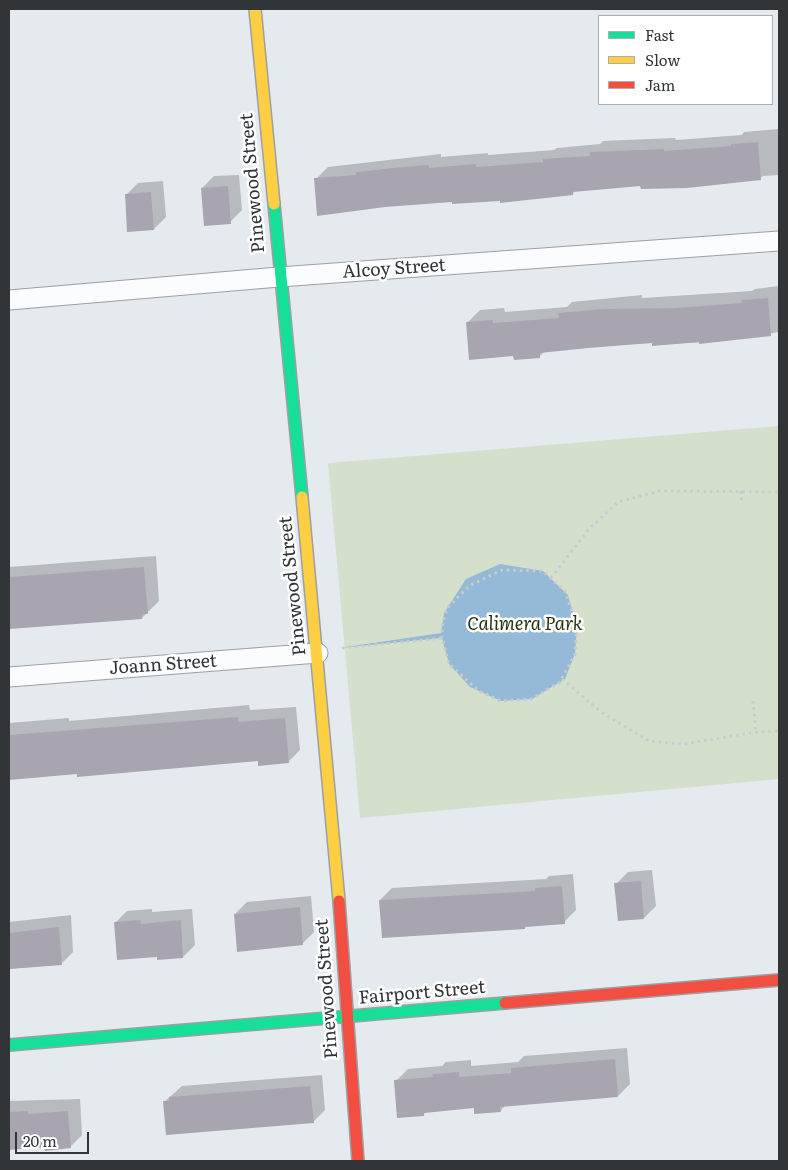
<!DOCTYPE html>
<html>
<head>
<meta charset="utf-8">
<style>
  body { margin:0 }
  #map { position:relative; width:788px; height:1170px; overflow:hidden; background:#e5eaef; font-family:Literata,serif }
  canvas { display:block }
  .frame { position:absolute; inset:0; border:10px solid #323538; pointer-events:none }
  .legend { position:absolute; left:598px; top:15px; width:175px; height:90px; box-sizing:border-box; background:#fff; border:1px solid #adaeaf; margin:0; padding:6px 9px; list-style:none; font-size:15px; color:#323538 }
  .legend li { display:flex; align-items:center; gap:10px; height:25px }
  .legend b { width:25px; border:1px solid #adaeaf }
  .scale { position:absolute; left:15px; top:1132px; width:74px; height:22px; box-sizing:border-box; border:2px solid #323538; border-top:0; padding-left:6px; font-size:15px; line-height:18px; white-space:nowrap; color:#323538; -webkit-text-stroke:4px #fff; paint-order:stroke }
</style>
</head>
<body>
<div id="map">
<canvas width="788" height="1170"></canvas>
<div class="frame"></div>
<ul class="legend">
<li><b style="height:6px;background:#16e098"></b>Fast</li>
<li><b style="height:6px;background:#ffcf43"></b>Slow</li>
<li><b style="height:6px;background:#f24e42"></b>Jam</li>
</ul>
<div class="scale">20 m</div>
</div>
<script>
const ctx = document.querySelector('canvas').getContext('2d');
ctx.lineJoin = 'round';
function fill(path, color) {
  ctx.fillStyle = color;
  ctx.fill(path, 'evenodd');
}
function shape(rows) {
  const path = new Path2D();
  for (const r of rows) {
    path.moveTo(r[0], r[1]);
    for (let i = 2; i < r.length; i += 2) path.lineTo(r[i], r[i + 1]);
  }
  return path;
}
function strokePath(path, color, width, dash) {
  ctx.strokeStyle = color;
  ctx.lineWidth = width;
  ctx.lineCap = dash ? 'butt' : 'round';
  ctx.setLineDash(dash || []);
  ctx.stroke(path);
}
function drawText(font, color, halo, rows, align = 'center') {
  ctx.font = font + ' Literata,serif';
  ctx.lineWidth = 5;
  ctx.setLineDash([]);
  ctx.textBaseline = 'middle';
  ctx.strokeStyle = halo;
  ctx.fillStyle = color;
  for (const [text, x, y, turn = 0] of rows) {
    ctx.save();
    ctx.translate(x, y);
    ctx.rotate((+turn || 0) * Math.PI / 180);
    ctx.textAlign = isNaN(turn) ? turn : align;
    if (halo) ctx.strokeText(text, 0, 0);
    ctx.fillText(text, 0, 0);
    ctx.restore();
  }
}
const green = shape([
  [779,426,779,779,360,818,328,463]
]);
const water = shape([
  [500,564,543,571,568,595,577,627,575,654,565,679,532,699,501,701,470,687,449,664,442,638,339,648,441,633,444,613,466,579]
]);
const shadow = shape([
  [779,129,779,175,763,176,760,178,642,185,575,191,572,194,453,200,316,179,328,167,441,154,441,157,488,153,488,155,554,150,557,148,600,144,603,141,675,138,676,140,742,135,744,132],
  [239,175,242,210,230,222,202,188,214,176],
  [163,181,166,217,154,229,126,195,138,183],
  [779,286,779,332,725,341,653,345,653,342,545,351,540,356,515,355,468,322,480,310,504,308,505,312,567,307,572,302,642,295,642,298,752,291,755,289],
  [156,556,159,601,142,618,9,628,9,567],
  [249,705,250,710,296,707,300,750,288,762,259,760,9,778,9,723,69,718,69,721],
  [652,870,656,906,644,918,616,884,628,872],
  [573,874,576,910,564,922,527,926,525,928,380,900,392,888,546,879,549,876],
  [311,896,314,932,302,944,235,914,247,902],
  [152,909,152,912,192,909,195,945,183,957,158,956,115,923,127,911],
  [71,915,73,952,61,964,9,969,9,922],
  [627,1048,630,1084,618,1096,506,1105,500,1111,475,1107,427,1111,423,1115,396,1081,408,1069,442,1066,446,1062,471,1060,471,1066,518,1062,524,1056],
  [322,1075,325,1110,313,1122,164,1102,182,1086],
  [80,1099,82,1135,70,1147,9,1148,9,1101]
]);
const building = shape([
  [758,142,761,180,687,188,641,189,640,186,573,192,573,195,500,203,500,201,452,204,452,202,385,207,317,216,314,178,356,175,356,172,403,167,429,165,429,168,476,164,476,167,543,162,543,159,590,156,590,152,664,149,664,151,731,146,731,144],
  [228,186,231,224,204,226,201,188],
  [151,192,154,230,127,232,125,194],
  [768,298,771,336,699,344,699,342,652,346,652,343,588,348,540,353,540,358,514,360,513,356,469,360,466,322,493,320,493,323,559,318,558,313,604,309,676,308,742,303,741,300],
  [144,567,148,614,142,614,142,619,9,629,9,577],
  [238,717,238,722,285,718,289,763,258,766,258,761,77,777,77,774,9,780,9,735],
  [641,881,644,919,618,921,614,883],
  [562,886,565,924,525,927,525,929,382,938,379,900,535,891,535,888],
  [300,907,303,945,237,952,234,914],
  [140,920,141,924,181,920,183,958,157,960,157,957,117,960,114,922],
  [59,927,62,965,9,969,9,933],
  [615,1059,618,1097,500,1107,501,1112,474,1114,474,1108,424,1113,424,1116,397,1118,394,1080,433,1077,432,1074,459,1072,459,1077,511,1073,511,1068],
  [310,1086,314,1123,166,1135,163,1101,169,1101,169,1097],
  [28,1111,28,1114,68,1111,71,1148,45,1151,44,1147,9,1150,9,1112]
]);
const path = shape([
  [741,491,742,504],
  [551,578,588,530,618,502,660,491,779,492],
  [342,648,442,638,449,664,479,691,501,701,532,699,560,682,575,654,577,627,565,591,543,571,502,570,469,586,447,608,442,626,442,638],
  [562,679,601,712,649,741,684,744,756,732,779,731],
  [753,701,756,732]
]);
const street = shape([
  [9,300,279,277,779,241],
  [9,677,318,653]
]);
const fast = shape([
  [274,204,302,497],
  [9,1045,505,1003]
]);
const slow = shape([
  [255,9,274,204],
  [302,497,339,901]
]);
const jam = shape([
  [339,901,358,1161],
  [505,1003,779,980]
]);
const streetNames = [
  ["Pinewood Street",253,183,-95],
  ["Alcoy Street",394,269,-4],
  ["Pinewood Street",293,586,-96],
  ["Joann Street",163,665,-4],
  ["Pinewood Street",327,989,-94],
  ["Fairport Street",422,993,-5]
];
const parkNames = [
  ["Calimera Park",525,625]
];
fill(green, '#d4e0cc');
fill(water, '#94bad8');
fill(shadow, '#0003');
fill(building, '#a8a5b1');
strokePath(street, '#9ca0a4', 21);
strokePath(fast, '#9ca0a4', 14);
strokePath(slow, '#9ca0a4', 14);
strokePath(jam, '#9ca0a4', 14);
strokePath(path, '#c9cbcd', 3, [2.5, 4]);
strokePath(street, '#fbfcfd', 19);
strokePath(fast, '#16e098', 11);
strokePath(slow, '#ffcf43', 11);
strokePath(jam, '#f24e42', 11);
drawText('18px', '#323538', '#fff', streetNames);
drawText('italic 18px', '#25340b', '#fff', parkNames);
</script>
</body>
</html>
